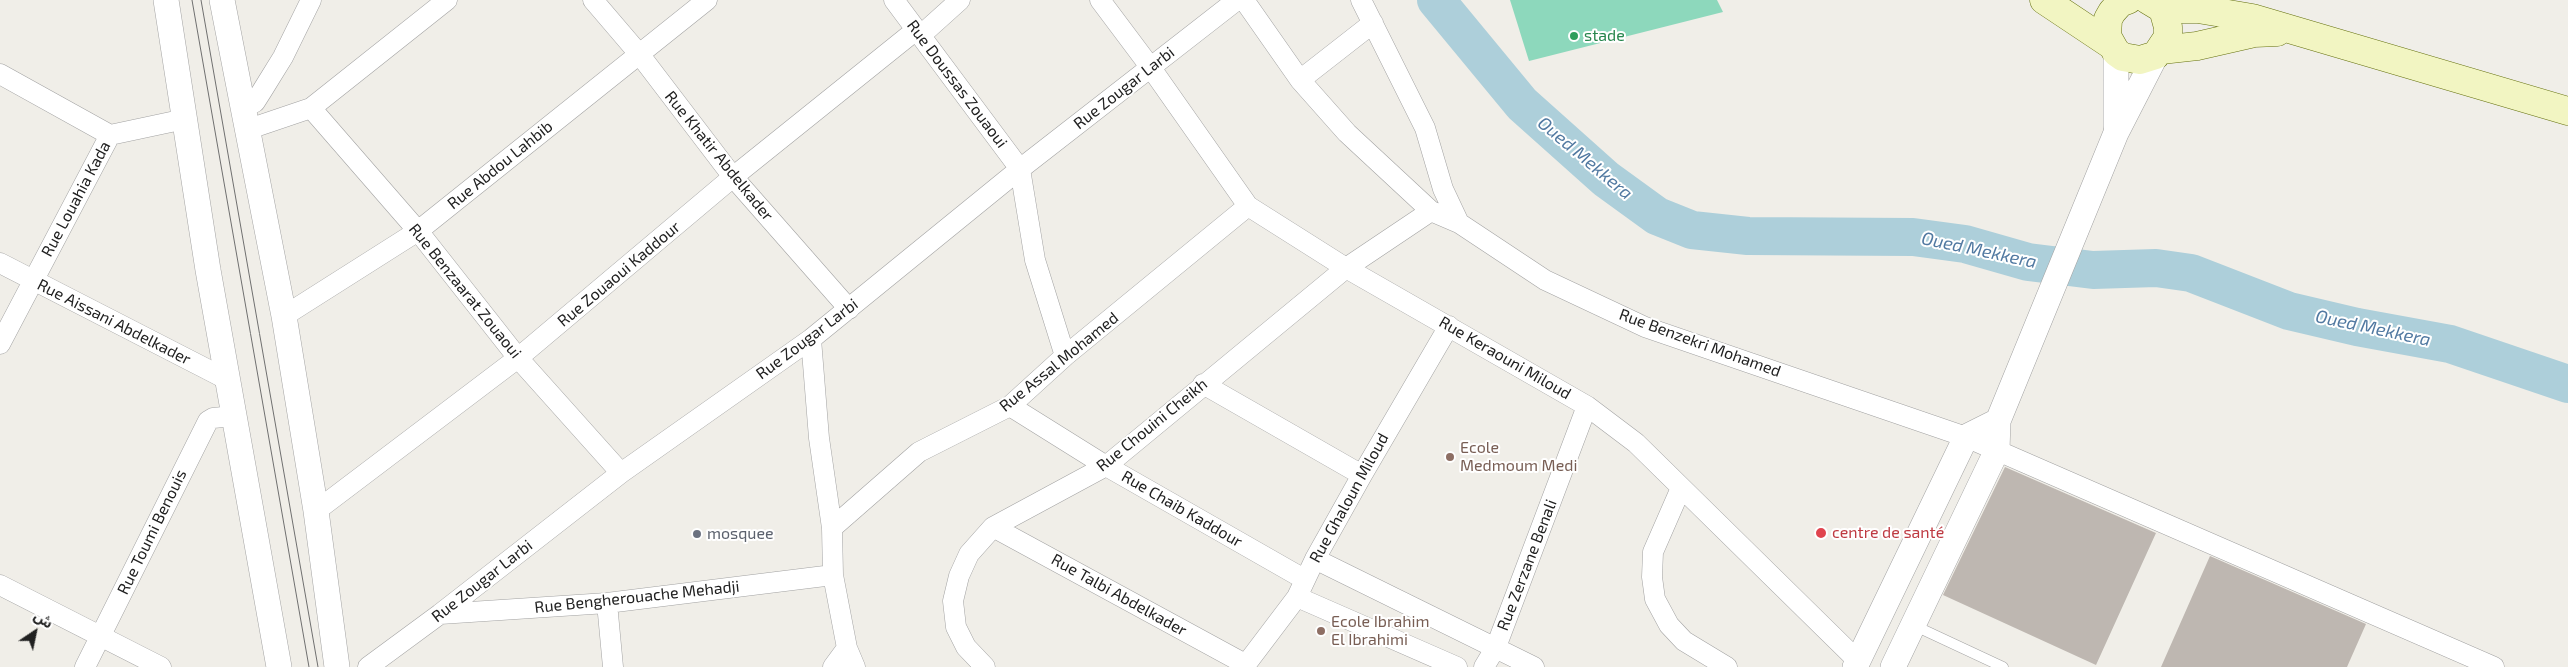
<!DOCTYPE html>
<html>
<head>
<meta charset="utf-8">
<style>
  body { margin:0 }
  #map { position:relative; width:2568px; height:667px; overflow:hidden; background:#f0eee8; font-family:"Exo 2","Noto Sans Arabic",sans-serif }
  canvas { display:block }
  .north { position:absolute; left:10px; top:607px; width:50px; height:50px; -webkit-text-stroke:4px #fff; paint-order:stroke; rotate:34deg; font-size:14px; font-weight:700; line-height:20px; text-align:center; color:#212121 }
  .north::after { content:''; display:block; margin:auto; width:18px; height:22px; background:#212121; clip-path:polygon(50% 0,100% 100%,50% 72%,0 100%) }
</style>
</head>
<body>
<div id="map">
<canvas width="2568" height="667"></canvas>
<div class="north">ش</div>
</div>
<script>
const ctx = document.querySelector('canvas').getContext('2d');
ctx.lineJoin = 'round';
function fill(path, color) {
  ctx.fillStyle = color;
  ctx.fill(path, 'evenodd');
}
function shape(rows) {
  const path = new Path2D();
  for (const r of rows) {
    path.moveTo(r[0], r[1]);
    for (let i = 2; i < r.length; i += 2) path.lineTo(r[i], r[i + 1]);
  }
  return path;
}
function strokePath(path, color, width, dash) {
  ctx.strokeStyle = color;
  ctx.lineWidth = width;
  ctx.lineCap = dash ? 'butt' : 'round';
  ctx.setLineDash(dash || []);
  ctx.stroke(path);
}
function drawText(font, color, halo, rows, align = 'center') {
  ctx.font = font + ' "Exo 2",sans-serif';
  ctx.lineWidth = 4;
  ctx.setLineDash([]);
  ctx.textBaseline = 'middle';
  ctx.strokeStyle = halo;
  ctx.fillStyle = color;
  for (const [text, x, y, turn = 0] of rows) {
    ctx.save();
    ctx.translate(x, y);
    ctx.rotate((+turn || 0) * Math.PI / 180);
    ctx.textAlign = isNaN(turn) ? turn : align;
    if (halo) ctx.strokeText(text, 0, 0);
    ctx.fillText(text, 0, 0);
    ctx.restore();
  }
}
const pitch = shape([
  [1510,0,1717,0,1723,12,1529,61]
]);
const river = shape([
  [1436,0,1522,104,1606,179,1657,216,1692,230,1748,236,1913,237,1965,244,2028,262,2093,270,2156,268,2191,273,2289,311,2357,327,2450,344,2568,384]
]);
const building = shape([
  [2005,467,2156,533,2096,665,1943,595],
  [2210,556,2366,624,2347,667,2161,667]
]);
const service = shape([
  [1913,625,2003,667]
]);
const minor = shape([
  [593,0,640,55,733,177,849,309],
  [894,0,1020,169,1035,260,1065,356],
  [1100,0,1151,68,1248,206,1346,268,1587,406,1636,443,1858,661],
  [1244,0,1300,80,1347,133,1431,211,1459,223,1545,280,1645,327,1966,437,2494,667],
  [1361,0,1425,128,1443,189,1459,223],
  [920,36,960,0],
  [0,74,110,135,185,119],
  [1300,80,1373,23],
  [311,108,418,231,518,358,621,473],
  [243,109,255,102,262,91,283,57,311,0],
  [246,130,311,108,447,0],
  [0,263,228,380],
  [284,316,418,231,707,0],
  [811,339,819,438,832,528],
  [0,344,110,135],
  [1203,384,1362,475],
  [1010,406,1106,466,1304,579],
  [1681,488,1653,552,1652,577,1655,599,1669,625,1684,641,1727,667],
  [316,511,518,358,733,177,916,30],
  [993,527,1245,664],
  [1315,559,1534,667],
  [0,585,161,667],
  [1297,597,1457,667],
  [607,603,613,667],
  [440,614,607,603,833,575],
  [85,667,208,421,213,418,234,416],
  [368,667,440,614,621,473,811,339,1020,169,1237,0],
  [833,667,847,648],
  [855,667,847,648,833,575,832,528,919,452,1010,406,1065,356,1248,206],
  [985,667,966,647,956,627,953,601,959,576,969,554,993,527,1106,466,1346,268,1431,211],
  [1244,667,1297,597,1315,559,1362,475,1449,326],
  [1484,667,1496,647,1587,406]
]);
const tertiary = shape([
  [166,0,208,270,279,667],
  [222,0,284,316,316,511,337,667],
  [2116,126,2116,52],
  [1855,667,1966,437,1998,421],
  [1893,667,1997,450,1998,421,2116,133,2156,55]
]);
const secondary = shape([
  [2044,0,2110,44],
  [2128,0,2120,3,2112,12,2108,19,2107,36,2116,52,2123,57,2140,60,2156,55,2168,37,2168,27,2163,9,2148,0],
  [2163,9,2198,9,2252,18,2568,111],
  [2161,50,2197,46,2254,33,2277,32]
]);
const tram = shape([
  [192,0,309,667],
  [201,0,318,667]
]);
const markers = [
  [1574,36,5,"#2e9e5b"],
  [1450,457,5,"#8d6e63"],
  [1821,533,6,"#e0444e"],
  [697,534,5,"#6b7280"],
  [1321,631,5,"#8d6e63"]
];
const leisureNames = [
  ["stade",1584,36]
];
const streetNames = [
  ["Rue Doussas Zouaoui",957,84,53],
  ["Rue Zougar Larbi",1124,88,-38],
  ["Rue Khatir Abdelkader",719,156,51],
  ["Rue Abdou Lahbib",500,165,-39],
  ["Rue Louahia Kada",76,199,-62],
  ["Rue Zouaoui Kaddour",619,274,-40],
  ["Rue Benzaarat Zouaoui",465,291,51],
  ["Rue Aissani Abdelkader",114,322,27],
  ["Rue Zougar Larbi",807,339,-37],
  ["Rue Benzekri Mohamed",1700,343,20],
  ["Rue Keraouni Miloud",1505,358,30],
  ["Rue Assal Mohamed",1059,362,-39],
  ["Rue Chouini Cheikh",1152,425,-39],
  ["Rue Ghaloun Miloud",1349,498,-61],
  ["Rue Chaib Kaddour",1182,509,30],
  ["Rue Toumi Benouis",152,532,-64],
  ["Rue Zerzane Benali",1527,565,-69],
  ["Rue Zougar Larbi",482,581,-38],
  ["Rue Talbi Abdelkader",1119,595,29],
  ["Rue Bengherouache Mehadji",637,597,-6]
];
const educationNames = [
  ["Ecole",1460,448],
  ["Medmoum Medi",1460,466],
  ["Ecole Ibrahim",1331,622],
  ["El Ibrahimi",1331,640]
];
const healthNames = [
  ["centre de santé",1832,533]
];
const worshipNames = [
  ["mosquee",707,534]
];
const waterNames = [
  ["Oued Mekkera",1585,158,40],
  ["Oued Mekkera",1979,250,12],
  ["Oued Mekkera",2373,328,12]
];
fill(pitch, '#8dd8bc');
strokePath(river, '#adcfda', 38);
fill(building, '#beb7b1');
strokePath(service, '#a2a2a2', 11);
strokePath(minor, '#a2a2a2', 21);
strokePath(tertiary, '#a2a2a2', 26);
strokePath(secondary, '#65710f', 29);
strokePath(service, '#fff', 10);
strokePath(minor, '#fff', 20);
strokePath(tertiary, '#fff', 25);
strokePath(secondary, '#f2f5c2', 28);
strokePath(tram, '#6f6f6f', 1);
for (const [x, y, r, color] of markers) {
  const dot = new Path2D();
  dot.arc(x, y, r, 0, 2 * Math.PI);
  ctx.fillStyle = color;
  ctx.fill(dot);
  strokePath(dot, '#fff', 2);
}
drawText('16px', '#27864d', '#fff', leisureNames, 'left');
drawText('16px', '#212121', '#fff', streetNames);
drawText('16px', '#785e54', '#fff', educationNames, 'left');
drawText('16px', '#be3a42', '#fff', healthNames, 'left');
drawText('16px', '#5b616d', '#fff', worshipNames, 'left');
drawText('italic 18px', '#5179a1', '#fff', waterNames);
</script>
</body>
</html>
